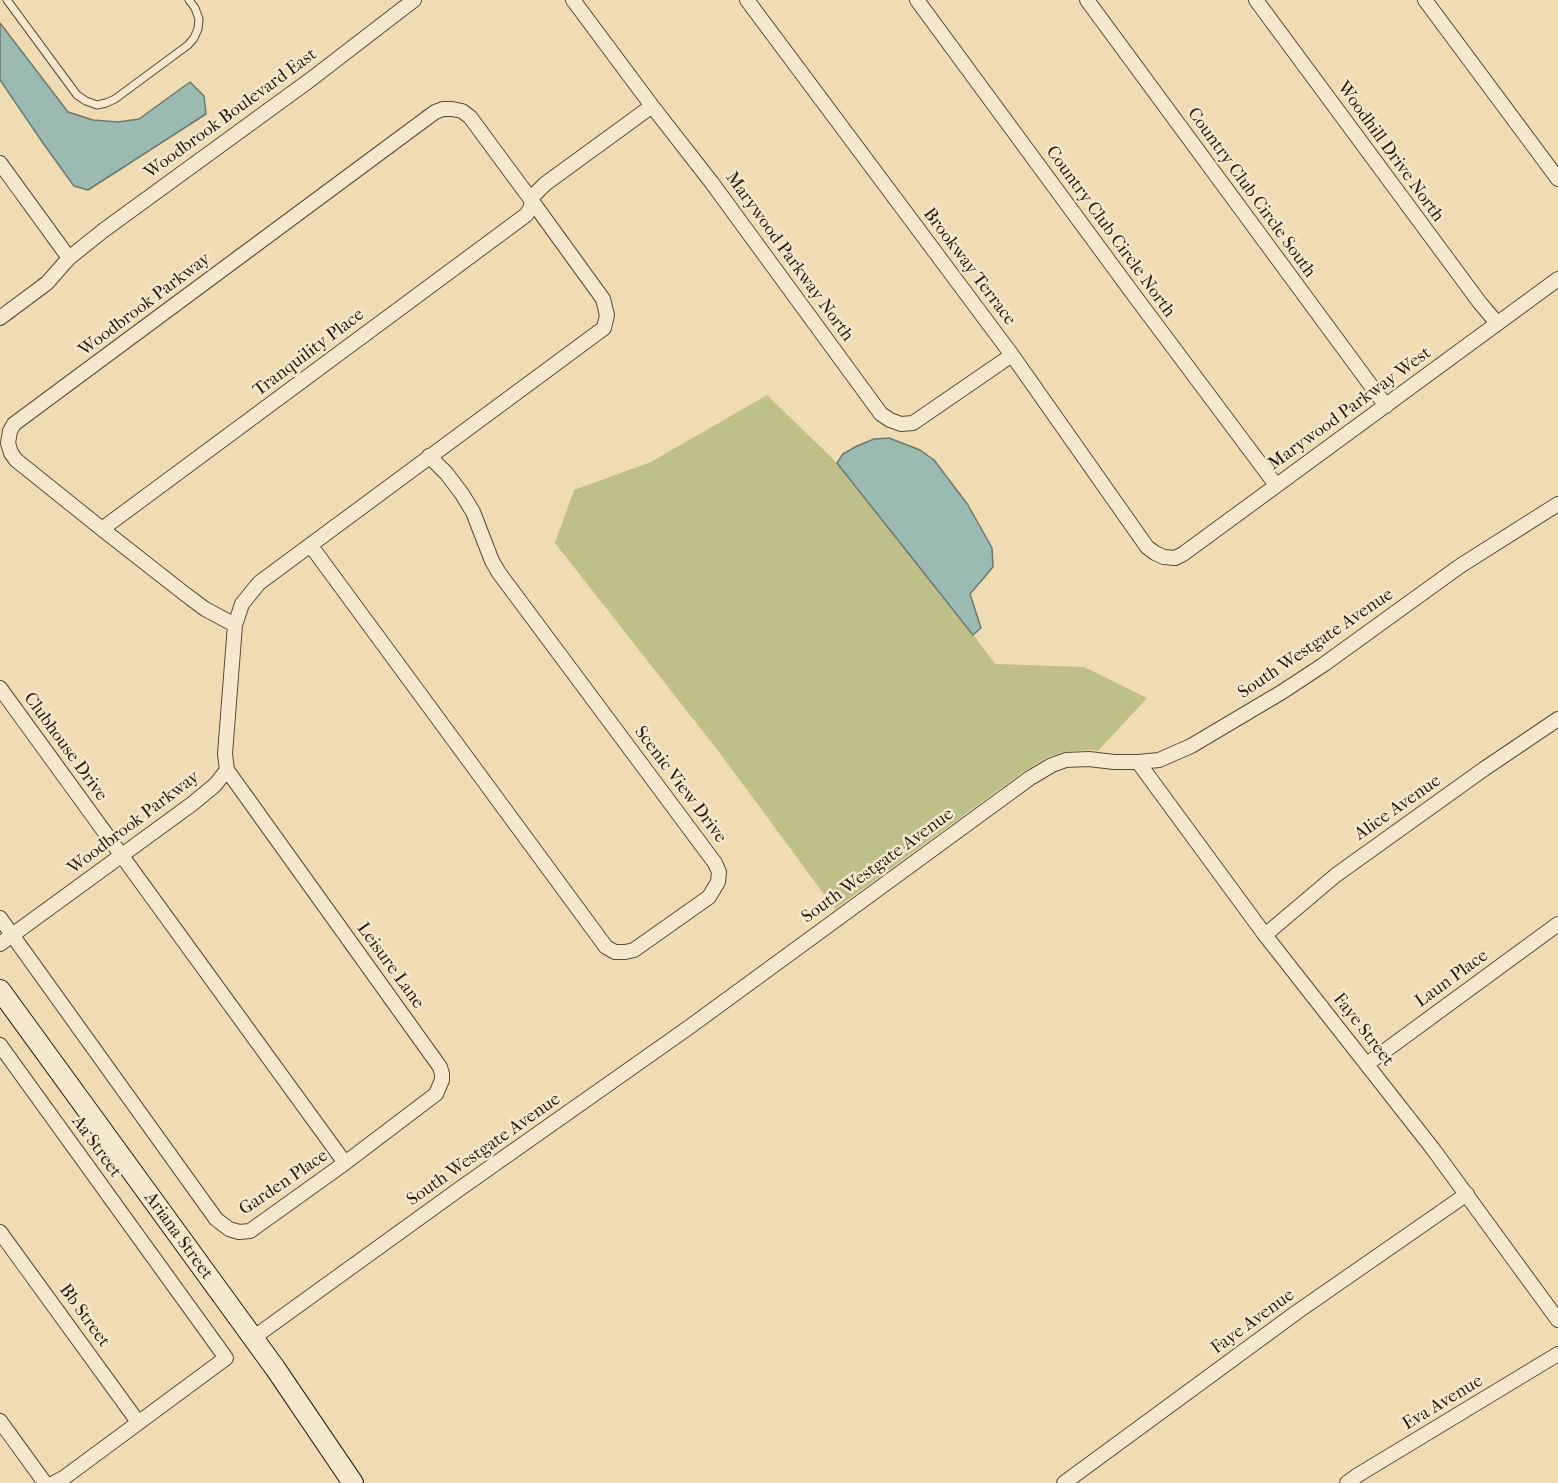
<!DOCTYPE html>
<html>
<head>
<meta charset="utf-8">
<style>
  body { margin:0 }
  canvas { display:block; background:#efdcb3 }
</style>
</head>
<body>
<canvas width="1558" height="1483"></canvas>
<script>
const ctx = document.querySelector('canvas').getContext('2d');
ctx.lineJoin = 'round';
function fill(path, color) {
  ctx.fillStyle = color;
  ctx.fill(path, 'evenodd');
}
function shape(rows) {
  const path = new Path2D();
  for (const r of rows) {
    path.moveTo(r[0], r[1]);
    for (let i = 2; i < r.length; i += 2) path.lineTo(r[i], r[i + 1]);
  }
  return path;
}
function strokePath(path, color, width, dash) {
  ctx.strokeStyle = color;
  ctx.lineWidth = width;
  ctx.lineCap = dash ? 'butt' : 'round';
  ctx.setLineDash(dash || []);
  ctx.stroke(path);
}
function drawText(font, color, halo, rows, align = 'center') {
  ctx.font = font + ' "IM FELL French Canon",serif';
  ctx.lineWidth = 5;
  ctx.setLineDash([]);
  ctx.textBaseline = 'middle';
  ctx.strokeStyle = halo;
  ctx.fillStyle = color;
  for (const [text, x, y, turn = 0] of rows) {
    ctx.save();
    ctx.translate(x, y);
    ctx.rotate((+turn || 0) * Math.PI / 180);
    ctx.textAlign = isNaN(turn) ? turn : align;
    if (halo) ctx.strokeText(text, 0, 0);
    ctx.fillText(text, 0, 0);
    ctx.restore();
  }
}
const green = shape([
  [767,395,837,463,958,614,995,664,1084,667,1147,698,1098,751,1091,750,1063,752,1048,757,1026,770,835,909,719,752,555,543,574,490,651,462]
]);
const water = shape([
  [0,23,68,112,93,120,118,122,139,119,190,82,204,96,206,114,88,190,74,186,45,146,0,80,0,23],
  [889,438,920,450,934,460,968,505,992,548,993,567,970,594,981,628,973,635,837,463,843,454,857,446,874,439,889,438]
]);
const lane = shape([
  [7,0,77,95,86,101,97,105,106,103,115,99,188,45,194,38,198,29,199,19,195,8,189,0]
]);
const street = shape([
  [573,0,652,106,712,183,881,414,890,420,901,424,913,423,1012,355],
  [747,0,1012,355,1147,547,1155,553,1164,557,1175,558,1183,554,1558,279],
  [917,0,1131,291,1276,485],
  [1087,0,1386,406],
  [1256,0,1480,303,1497,323],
  [1425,0,1558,179],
  [0,163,69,258],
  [0,318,47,283,69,258,104,230,310,80,414,0],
  [102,529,526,215,530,209,532,201,470,117,462,111,452,109,443,109,435,112,14,424,10,431,8,443,11,453,16,460,102,529,185,594,205,609,235,625],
  [311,546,606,947,615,952,625,952,634,950,709,897,718,882,719,872,715,863,499,573,492,561,473,512,462,494,447,474,429,456],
  [0,688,345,1163],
  [1138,762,1265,935,1433,1149,1558,1320],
  [0,918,216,1219,229,1229,239,1232,250,1231,257,1226,345,1163,436,1094,442,1080,442,1074,440,1067,227,770],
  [1265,935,1336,875,1484,769,1558,719],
  [0,944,192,804,215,785,227,770,225,754,235,625,242,604,259,583,604,328,607,315,603,299,532,201,533,196,545,184,652,106],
  [0,1045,226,1358,65,1477,54,1483],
  [1367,1064,1558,924],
  [0,1232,138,1422],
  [253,1338,458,1190,688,1028,1030,778,1052,765,1066,760,1089,759,1114,762,1138,762,1159,760,1191,746,1282,692,1323,665,1460,566,1558,504],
  [0,1421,45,1483],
  [1064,1483,1297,1312,1467,1194],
  [1347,1483,1358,1475,1558,1354]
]);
const secondary = shape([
  [0,990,275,1368,353,1483]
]);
const streetNames = [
  ["Woodbrook Boulevard East",231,114,-36],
  ["Woodhill Drive North",1390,152,54],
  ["Country Club Circle South",1251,193,54],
  ["Country Club Circle North",1110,232,54],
  ["Marywood Parkway North",789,257,54],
  ["Brookway Terrace",969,267,53],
  ["Woodbrook Parkway",145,305,-37],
  ["Tranquility Place",309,353,-37],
  ["Marywood Parkway West",1350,409,-36],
  ["South Westgate Avenue",1316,644,-34],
  ["Clubhouse Drive",65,747,54],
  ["Scenic View Drive",680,785,53],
  ["Alice Avenue",1398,808,-35],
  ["Woodbrook Parkway",134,823,-37],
  ["South Westgate Avenue",878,866,-36],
  ["Leisure Lane",390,966,54],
  ["Laun Place",1452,979,-36],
  ["Faye Street",1363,1030,52],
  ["Aa Street",96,1147,54],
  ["South Westgate Avenue",484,1150,-35],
  ["Garden Place",284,1183,-34],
  ["Ariana Street",178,1236,54],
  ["Bb Street",84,1316,54],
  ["Faye Avenue",1253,1322,-36],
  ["Eva Avenue",1443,1403,-31]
];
fill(green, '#bebf89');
fill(water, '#9abab2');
strokePath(water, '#6c7a70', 1.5);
strokePath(lane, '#584b37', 9);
strokePath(street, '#584b37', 16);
strokePath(secondary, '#261b0e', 22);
strokePath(lane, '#f5e8ce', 7);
strokePath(street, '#f5e8ce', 14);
strokePath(secondary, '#f5e8ce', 20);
drawText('18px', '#261b0e', '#f5e8ce', streetNames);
</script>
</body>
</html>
